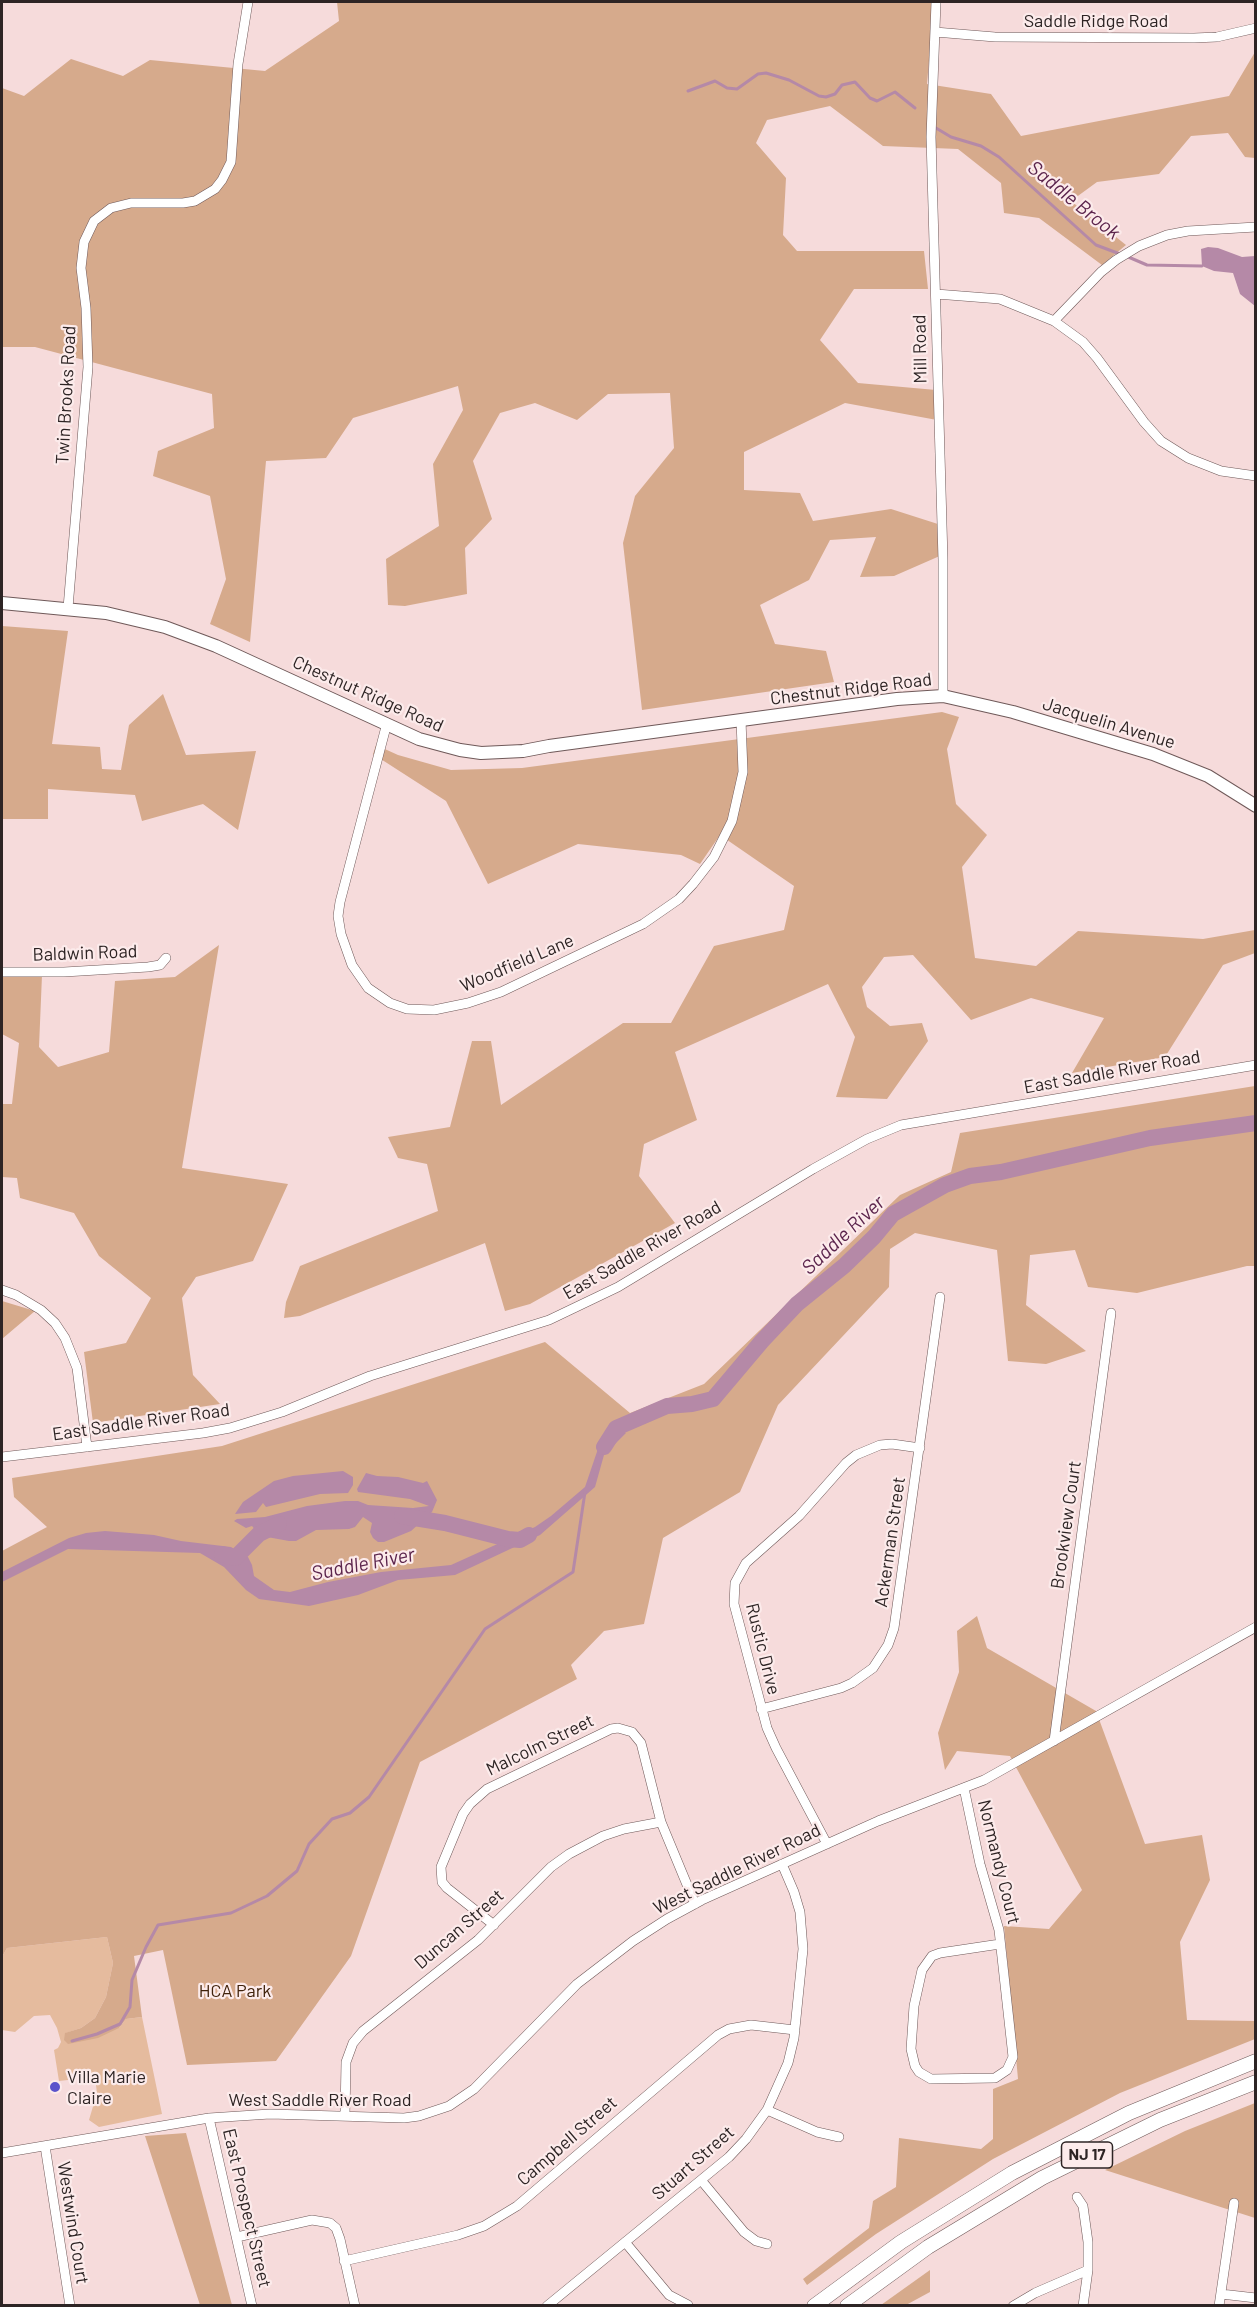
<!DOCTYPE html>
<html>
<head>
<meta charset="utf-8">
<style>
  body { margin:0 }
  #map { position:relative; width:1257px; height:2307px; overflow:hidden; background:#f6dbdb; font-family:Barlow,sans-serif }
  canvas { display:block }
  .frame { position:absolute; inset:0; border:3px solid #2d2424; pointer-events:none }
</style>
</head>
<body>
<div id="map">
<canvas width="1257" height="2307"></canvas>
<div class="frame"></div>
</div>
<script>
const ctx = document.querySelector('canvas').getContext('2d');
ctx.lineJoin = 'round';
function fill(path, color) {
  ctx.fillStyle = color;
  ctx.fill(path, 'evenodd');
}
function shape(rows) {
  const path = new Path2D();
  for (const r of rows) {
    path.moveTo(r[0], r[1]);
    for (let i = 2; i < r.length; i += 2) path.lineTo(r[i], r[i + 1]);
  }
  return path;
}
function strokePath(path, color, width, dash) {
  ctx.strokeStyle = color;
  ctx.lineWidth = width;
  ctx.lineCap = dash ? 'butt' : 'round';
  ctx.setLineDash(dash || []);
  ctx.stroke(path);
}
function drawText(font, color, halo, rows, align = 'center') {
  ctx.font = font + ' Barlow,sans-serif';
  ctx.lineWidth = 4.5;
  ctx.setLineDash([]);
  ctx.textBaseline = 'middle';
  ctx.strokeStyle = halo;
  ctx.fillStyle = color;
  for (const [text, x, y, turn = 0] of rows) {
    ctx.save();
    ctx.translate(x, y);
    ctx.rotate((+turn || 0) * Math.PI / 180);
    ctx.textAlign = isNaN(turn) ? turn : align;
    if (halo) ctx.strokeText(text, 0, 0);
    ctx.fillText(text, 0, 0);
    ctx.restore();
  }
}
const green = shape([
  [107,1937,113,1963,106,1997,95,2018,81,2028,66,2033,119,2028,126,2019,142,2017,162,2114,99,2127,89,2120,97,2093,95,2077,59,2081,54,2050,58,2048,61,2042,57,2028,50,2015,34,2016,15,2032,2,2030,2,1957,7,1948]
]);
const forest = shape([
  [337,2,934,2,927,84,991,94,1021,136,1229,96,1255,52,1255,158,1245,157,1228,133,1191,136,1159,174,1097,182,1071,201,1126,245,1102,265,1039,218,1004,213,1001,183,958,149,883,146,830,106,767,120,756,143,786,178,783,235,797,251,924,251,928,289,854,289,820,340,858,383,936,390,937,420,845,403,744,452,744,490,800,493,813,521,891,509,941,525,942,555,894,576,860,577,876,537,830,540,809,580,760,605,775,644,826,651,834,682,642,710,623,543,635,496,674,448,670,393,608,394,577,420,535,403,500,413,473,461,492,519,465,548,467,594,405,606,388,605,386,559,439,526,433,464,463,410,458,386,353,418,326,458,266,461,250,642,210,624,226,579,210,496,153,476,158,451,214,428,212,394,35,347,2,347,2,88,24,96,71,59,123,76,150,60,265,71,339,21],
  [2,626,68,631,52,744,100,747,102,769,121,770,129,725,163,694,186,755,256,751,238,830,203,804,142,821,135,795,48,789,48,819,2,819],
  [942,712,959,717,947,749,956,804,987,835,962,867,975,958,1036,966,1078,931,1203,939,1255,930,1255,953,1223,965,1165,1057,1072,1073,1104,1018,1031,998,971,1020,913,955,884,957,862,987,867,1007,890,1026,922,1023,928,1041,887,1099,836,1097,855,1037,828,984,675,1052,697,1120,644,1144,639,1176,675,1223,530,1304,505,1311,485,1243,300,1316,284,1318,286,1302,300,1266,438,1211,427,1164,398,1158,388,1137,450,1127,472,1041,491,1041,501,1105,623,1023,671,1023,714,946,784,930,794,886,720,835,700,864,681,855,578,844,488,884,446,801,373,754,376,745,398,755,451,770,522,768],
  [219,945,182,1168,288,1184,253,1261,196,1277,182,1298,193,1375,220,1404,93,1423,84,1352,126,1343,151,1298,99,1256,74,1213,20,1198,17,1178,2,1177,2,1104,12,1104,19,1043,2,1034,2,974,42,975,39,1047,58,1067,109,1052,115,981,175,977],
  [1255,1086,1255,1266,1247,1266,1137,1293,1088,1287,1075,1250,1030,1255,1026,1305,1086,1351,1046,1364,1008,1361,997,1250,915,1233,890,1249,889,1287,778,1405,740,1492,663,1538,644,1624,604,1631,571,1665,577,1679,420,1762,351,1956,276,2061,187,2065,163,1950,134,1956,142,2017,126,2019,119,2028,98,2038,68,2044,64,2040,65,2033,81,2028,95,2018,106,1997,113,1963,107,1937,7,1948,2,1957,2,1551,47,1527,14,1497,12,1478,222,1446,545,1342,630,1413,704,1384,900,1195,951,1172,960,1133],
  [2,1301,35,1311,2,1339],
  [977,1616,987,1648,1096,1711,1145,1844,1202,1835,1210,1880,1180,1942,1187,2020,1255,2021,1255,2039,1120,2093,993,2159,876,2234,807,2285,803,2279,869,2228,873,2201,896,2187,899,2138,981,2149,993,2139,993,2089,1018,2079,1004,1926,1049,1929,1082,1890,1010,1756,957,1751,945,1770,938,1733,959,1672,957,1631],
  [1255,2103,1255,2218,1105,2170,1185,2131],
  [186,2133,232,2305,200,2305,145,2136],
  [930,2270,930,2292,906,2305,881,2305]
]);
const water = shape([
  [1208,247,1218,248,1242,257,1255,256,1255,306,1240,294,1233,273,1214,271,1202,266,1201,249],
  [613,1427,626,1433,604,1455,595,1487,540,1535,455,1575,398,1580,358,1595,309,1606,259,1599,246,1590,224,1567,200,1553,68,1549,2,1582,2,1572,69,1538,86,1533,105,1531,154,1535,181,1541,231,1547,248,1557,252,1565,254,1576,274,1590,290,1592,328,1582,381,1572,451,1565,535,1527,551,1516,585,1487,602,1437],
  [343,1471,353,1477,353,1485,348,1493,320,1494,266,1507,263,1503,256,1512,235,1514,243,1502,274,1481,293,1476],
  [366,1473,377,1476,398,1477,423,1483,427,1481,437,1500,432,1512,411,1531,384,1542,378,1542,373,1538,370,1532,372,1523,363,1517,355,1527,349,1529,316,1530,296,1541,289,1541,267,1537,257,1532,252,1526,246,1528,234,1521,237,1519,265,1517,307,1506,345,1501,358,1501,368,1505,413,1508,429,1506,410,1499,358,1492,357,1489]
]);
const stream = shape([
  [688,91,715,81,727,88,737,89,758,74,766,73,789,80,819,96,826,97,835,94,842,85,855,82,870,98,877,101,895,92,915,108],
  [936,128,951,137,981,146,999,157,1096,245,1120,254],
  [1126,256,1147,265,1202,266],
  [72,2041,97,2034,120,2024,130,2007,132,1980,146,1947,158,1925,231,1913,267,1896,297,1871,309,1844,332,1819,350,1813,369,1797,485,1629,573,1572,585,1492]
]);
const river = shape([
  [604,1447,616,1428,667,1406,692,1404,713,1399,762,1341,797,1304,844,1266,874,1237,893,1214,945,1185,970,1176,1001,1172,1150,1138,1256,1123],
  [402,1516,445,1523,508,1539,520,1540,529,1535],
  [222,1554,235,1558,259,1534,279,1524]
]);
const minor = shape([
  [936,2,931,137,943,560,943,696],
  [935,32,995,37,1194,38,1217,37,1256,28],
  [936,294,1000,299,1054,321,1083,342,1097,358,1144,422,1161,441,1188,458,1221,471,1256,476],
  [1054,321,1101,272,1116,260,1139,246,1167,235,1188,231,1256,227],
  [68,608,88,367,86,308,81,268,84,242,94,221,111,208,131,203,183,203,195,201,215,189,222,180,231,162,238,64,248,2],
  [387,723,340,902,338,916,341,934,352,965,368,988,390,1003,407,1009,434,1010,468,1003,501,992,643,924,679,899,693,884,714,857,732,821,743,772,741,720],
  [2,972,64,972,148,967,160,965,166,958],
  [2,1290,16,1295,41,1310,55,1323,65,1338,77,1368,87,1447],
  [2,1457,203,1433,230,1428,282,1412,370,1376,549,1320,618,1287,813,1169,867,1139,901,1125,1256,1065],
  [761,1709,841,1688,852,1683,873,1668,888,1645,894,1628,940,1297],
  [1054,1741,1111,1313],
  [964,1788,980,1864,999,1930,1013,2057,1007,2070,995,2078,931,2079,919,2072,915,2066,911,2049,914,2006,922,1970,932,1956,940,1953,1000,1944],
  [827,1844,776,1748,767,1728,734,1604,735,1583,746,1563,799,1516,846,1463,856,1455,880,1445,892,1444,920,1448],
  [494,1925,447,1888,442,1882,441,1867,463,1814,470,1804,487,1789,611,1729,618,1728,632,1732,641,1743,661,1822,695,1904],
  [767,2110,817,2132,839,2137],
  [345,2116,346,2062,353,2043,363,2031,478,1940,551,1867,569,1854,603,1836,624,1829,661,1822],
  [209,2118,252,2306],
  [45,2146,70,2306],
  [2,2153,209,2118,270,2114,404,2118,419,2116,449,2106,474,2089,577,1984,633,1941,667,1919,702,1900,878,1821,984,1780,1256,1627],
  [701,2180,744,2232,756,2241,767,2244],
  [1077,2197,1083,2206,1088,2242,1088,2270,1083,2306],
  [237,2237,312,2220,330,2223,336,2228,340,2239,355,2306],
  [625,2242,669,2295,688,2305],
  [344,2261,458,2235,484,2226,517,2206,718,2035,729,2029,751,2025,795,2030],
  [1221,2294,1256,2298],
  [547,2306,729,2157,746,2139,767,2110,788,2063,794,2038,803,1949,800,1912,794,1892,782,1864],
  [1013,2306,1035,2293,1088,2270],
  [1219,2306,1234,2203]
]);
const major = shape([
  [2,603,106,613,165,627,216,646,419,739,460,750,481,753,523,751,549,746,897,699,943,696,1013,712,1153,754,1208,776,1256,806]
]);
const highway = shape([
  [814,2306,901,2242,1012,2173,1129,2113,1256,2061],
  [847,2306,928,2247,1042,2178,1160,2120,1256,2082]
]);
const markers = [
  [55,2087,6,"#5b53cb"]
];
const shields = [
  [1087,2155,51]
];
const shieldNames = [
  ["NJ 17",1087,2155]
];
const streetNames = [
  ["Saddle Ridge Road",1096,21],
  ["Mill Road",920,349,-91],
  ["Twin Brooks Road",66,395,-87],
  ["Chestnut Ridge Road",851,689,-7],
  ["Chestnut Ridge Road",368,694,24],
  ["Jacquelin Avenue",1109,723,17],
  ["Baldwin Road",85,953,-2],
  ["Woodfield Lane",517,963,-23],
  ["East Saddle River Road",1112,1072,-10],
  ["East Saddle River Road",642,1250,-30],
  ["East Saddle River Road",141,1422,-8],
  ["Brookview Court",1066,1525,-82],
  ["Ackerman Street",890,1542,-82],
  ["Rustic Drive",763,1649,76],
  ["Malcolm Street",540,1745,-26],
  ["Normandy Court",999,1862,76],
  ["West Saddle River Road",737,1869,-26],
  ["Duncan Street",459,1929,-41],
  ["West Saddle River Road",320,2100],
  ["Campbell Street",567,2141,-41],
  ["Stuart Street",693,2163,-41],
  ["East Prospect Street",247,2208,77],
  ["Westwind Court",73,2223,81]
];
const parkNames = [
  ["HCA Park",235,1991]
];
const poiNames = [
  ["Villa Marie",67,2077],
  ["Claire",67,2098]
];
const waterNames = [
  ["Saddle Brook",1074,200,39],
  ["Saddle River",843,1235,-43],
  ["Saddle River",363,1564,-11]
];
fill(green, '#e5bb9e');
fill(forest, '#d6aa8c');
fill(water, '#b589a7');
strokePath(stream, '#b589a7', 3);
strokePath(river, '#b589a7', 16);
strokePath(minor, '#6f5959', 10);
strokePath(major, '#6f5959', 14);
strokePath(highway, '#6f5959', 15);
strokePath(minor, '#fff', 9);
strokePath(major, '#fff', 12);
strokePath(highway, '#fff', 14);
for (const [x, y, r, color] of markers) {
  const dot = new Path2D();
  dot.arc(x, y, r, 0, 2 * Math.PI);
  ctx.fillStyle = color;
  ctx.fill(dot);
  strokePath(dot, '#fcebeb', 2);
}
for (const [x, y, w] of shields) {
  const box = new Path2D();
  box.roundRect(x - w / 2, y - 13, w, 26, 4.5);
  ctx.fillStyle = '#fcebeb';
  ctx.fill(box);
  strokePath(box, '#2d2424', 1.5);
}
drawText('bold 16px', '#2d2424', null, shieldNames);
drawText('18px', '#2d2424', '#fcebeb', streetNames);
drawText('18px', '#40220b', '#fcebeb', parkNames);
drawText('18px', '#2d2424', '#fcebeb', poiNames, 'left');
drawText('italic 20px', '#5c254d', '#fcebeb', waterNames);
</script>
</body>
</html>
